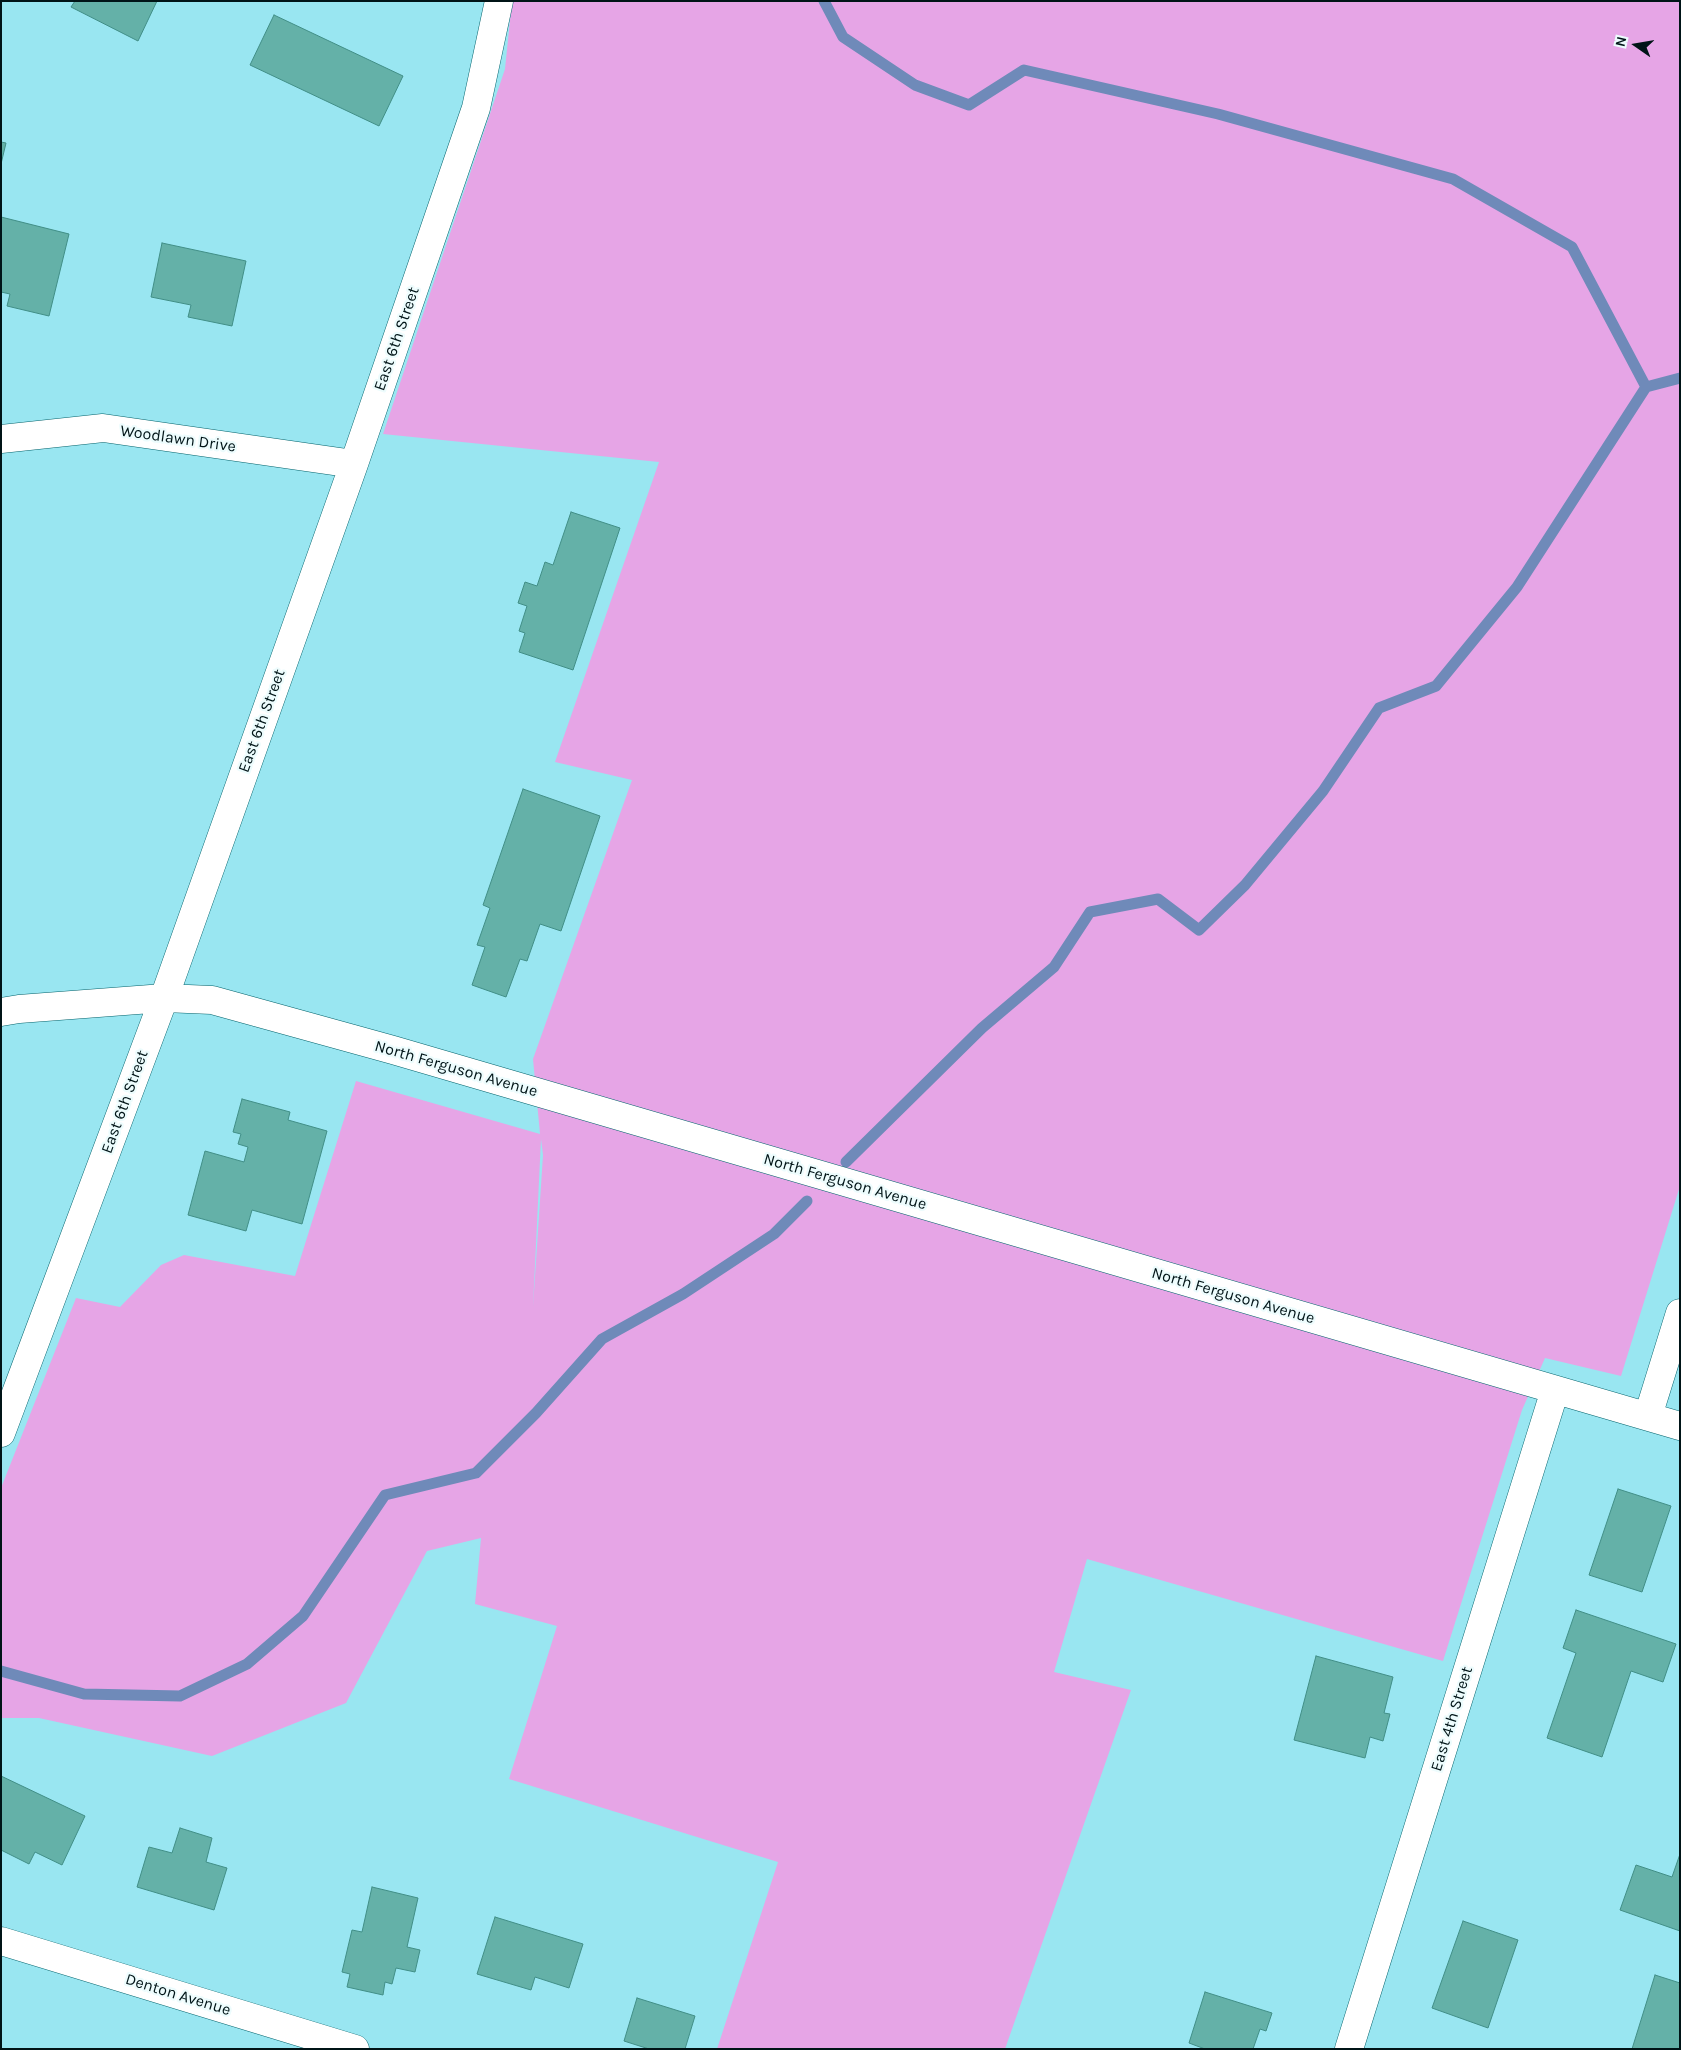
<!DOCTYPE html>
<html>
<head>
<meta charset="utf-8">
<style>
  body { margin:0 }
  #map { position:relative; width:1681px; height:2050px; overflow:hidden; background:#99e6f1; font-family:Karla,sans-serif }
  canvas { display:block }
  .frame { position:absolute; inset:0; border:2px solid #001417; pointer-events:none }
  .north { position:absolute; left:1611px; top:20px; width:50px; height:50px; -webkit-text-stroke:4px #edfcfd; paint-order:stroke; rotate:283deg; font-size:14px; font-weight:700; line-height:20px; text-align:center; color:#001417 }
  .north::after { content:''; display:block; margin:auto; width:18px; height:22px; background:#001417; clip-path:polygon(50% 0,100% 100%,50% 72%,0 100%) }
</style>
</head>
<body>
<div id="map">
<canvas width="1681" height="2050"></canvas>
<div class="frame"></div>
<div class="north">N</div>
</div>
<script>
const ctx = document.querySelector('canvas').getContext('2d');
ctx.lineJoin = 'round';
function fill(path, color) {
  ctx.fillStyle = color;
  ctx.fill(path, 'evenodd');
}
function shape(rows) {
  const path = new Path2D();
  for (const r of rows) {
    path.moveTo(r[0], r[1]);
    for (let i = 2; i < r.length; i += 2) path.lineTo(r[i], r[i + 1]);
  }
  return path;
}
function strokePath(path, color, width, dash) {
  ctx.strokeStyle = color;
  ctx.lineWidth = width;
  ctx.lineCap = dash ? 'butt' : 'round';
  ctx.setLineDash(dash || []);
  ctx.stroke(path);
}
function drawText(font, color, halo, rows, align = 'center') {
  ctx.font = font + ' Karla,sans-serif';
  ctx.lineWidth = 4.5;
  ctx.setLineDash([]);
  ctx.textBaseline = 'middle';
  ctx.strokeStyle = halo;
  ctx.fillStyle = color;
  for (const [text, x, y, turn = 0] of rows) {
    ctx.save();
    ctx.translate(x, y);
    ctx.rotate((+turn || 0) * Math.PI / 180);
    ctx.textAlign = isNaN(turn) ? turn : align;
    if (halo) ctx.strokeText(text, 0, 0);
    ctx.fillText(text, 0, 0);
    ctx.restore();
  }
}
const green = shape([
  [512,1,1680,1,1680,1186,1621,1376,1545,1358,1522,1410,1443,1661,1087,1559,1054,1672,1131,1690,1005,2049,717,2049,778,1862,509,1779,557,1626,475,1604,481,1538,427,1551,346,1703,212,1756,39,1718,1,1718,1,1488,76,1298,120,1307,161,1265,184,1255,295,1276,356,1081,540,1134,533,1059,632,780,555,762,659,462,383,434,505,69],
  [541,1139,543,1155,533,1307]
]);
const stream = shape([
  [824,1,843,37,915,85,969,105,1024,70,1218,114,1453,179,1572,247,1646,387,1680,378],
  [846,1162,982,1028,1054,967,1090,912,1158,899,1199,930,1245,885,1323,791,1379,708,1436,686,1517,587,1646,387],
  [1,1671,84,1694,180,1696,247,1664,303,1616,385,1495,476,1473,536,1413,602,1339,683,1294,774,1234,807,1201]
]);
const building = shape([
  [75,1,157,1,138,41,71,7,75,1],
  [274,15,403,76,379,126,250,65,274,15],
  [1,142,6,143,1,164,1,142],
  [1,217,69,234,49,316,7,306,10,294,1,292,1,217],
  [162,243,246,261,232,326,188,317,191,305,151,297,162,243],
  [571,512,620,528,573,670,519,652,525,633,519,631,527,606,518,603,525,582,537,586,545,562,553,565,571,512],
  [523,789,600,816,561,931,540,924,527,961,520,959,506,997,472,985,485,947,477,945,490,908,483,905,523,789],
  [242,1099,290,1112,288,1120,327,1131,302,1224,252,1210,246,1231,188,1215,205,1151,244,1162,248,1147,238,1144,241,1134,233,1132,242,1099],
  [1618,1489,1671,1506,1642,1592,1589,1575,1618,1489],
  [1576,1610,1676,1644,1663,1682,1631,1671,1602,1757,1547,1738,1576,1653,1563,1648,1576,1610],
  [1316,1656,1393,1677,1384,1713,1390,1714,1383,1741,1370,1737,1365,1758,1294,1740,1316,1656],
  [1,1776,85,1816,62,1865,35,1852,29,1864,1,1850,1,1776],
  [180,1828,212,1838,206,1862,227,1868,214,1910,137,1887,149,1847,172,1853,180,1828],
  [1680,1854,1680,1931,1620,1910,1636,1865,1672,1877,1680,1854],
  [372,1887,418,1898,407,1947,420,1950,415,1972,396,1968,392,1984,385,1982,383,1995,347,1987,350,1974,342,1972,352,1930,362,1932,372,1887],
  [495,1917,583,1944,569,1988,535,1977,531,1990,477,1974,495,1917],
  [1463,1921,1518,1940,1488,2028,1432,2008,1463,1921],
  [1655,1975,1680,1983,1680,2049,1632,2049,1655,1975],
  [1205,1992,1272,2013,1266,2031,1260,2029,1253,2049,1205,2049,1189,2043,1205,1992],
  [637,1998,695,2016,685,2049,649,2049,624,2041,637,1998]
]);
const minor = shape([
  [1,439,103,428,354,464],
  [1,1012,19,1009,164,998,212,1000,393,1050,1680,1426],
  [1648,1416,1680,1313],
  [1,1433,164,998,354,464,476,108,499,1],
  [1,1941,355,2049],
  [1349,2049,1555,1390]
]);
const streetNames = [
  ["East 6th Street",397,339,-71],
  ["Woodlawn Drive",178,439,8],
  ["East 6th Street",262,721,-70],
  ["North Ferguson Avenue",456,1069,16],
  ["East 6th Street",125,1102,-70],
  ["North Ferguson Avenue",845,1182,16],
  ["North Ferguson Avenue",1233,1296,16],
  ["East 4th Street",1452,1719,-73],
  ["Denton Avenue",178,1995,17]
];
fill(green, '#e6a5e6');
strokePath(stream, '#6f8ab9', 11);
fill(building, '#64b1a8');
strokePath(building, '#418e86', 1);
strokePath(minor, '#04636c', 29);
strokePath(minor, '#fff', 28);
drawText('16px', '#001417', '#edfcfd', streetNames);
</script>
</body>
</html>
